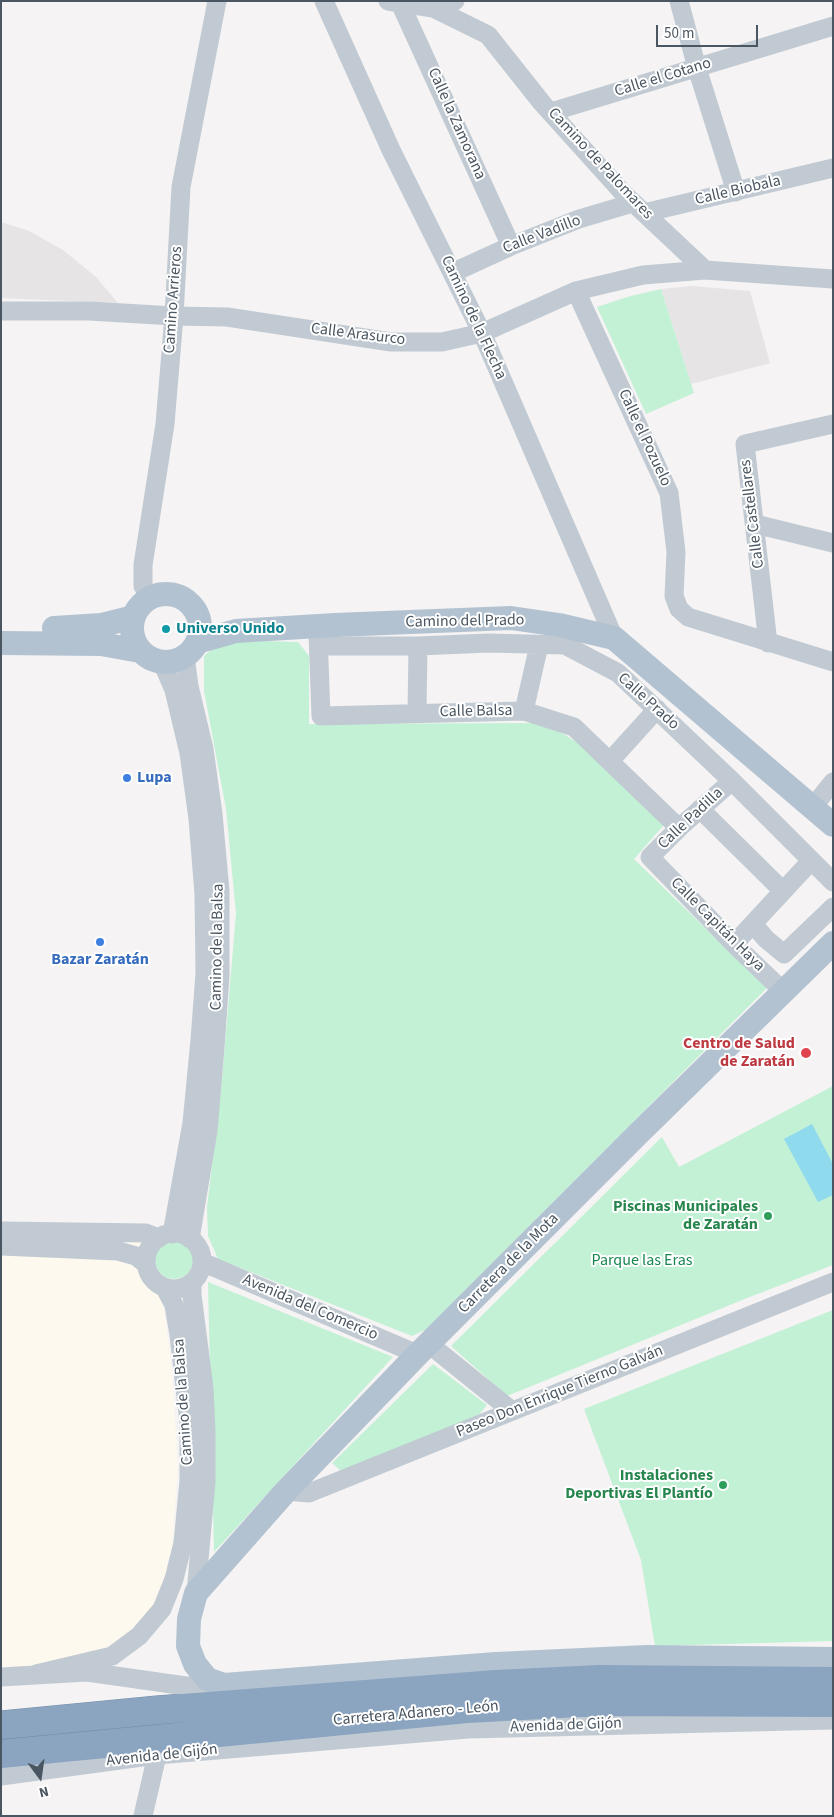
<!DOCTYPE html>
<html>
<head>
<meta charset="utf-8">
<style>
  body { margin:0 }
  #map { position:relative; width:834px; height:1817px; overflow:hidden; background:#f5f3f3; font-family:"Source Sans 3",sans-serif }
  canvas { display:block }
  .frame { position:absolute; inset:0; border:2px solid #4a5661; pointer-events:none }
  .north { position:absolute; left:15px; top:1752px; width:50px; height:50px; -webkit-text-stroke:4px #fff; paint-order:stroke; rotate:166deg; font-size:14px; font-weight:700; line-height:20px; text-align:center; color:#4a5661 }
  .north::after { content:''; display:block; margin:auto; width:18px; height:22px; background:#4a5661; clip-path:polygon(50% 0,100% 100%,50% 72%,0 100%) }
  .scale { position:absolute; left:656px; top:25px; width:102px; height:22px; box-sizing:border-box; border:2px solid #4a5661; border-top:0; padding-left:6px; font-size:15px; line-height:18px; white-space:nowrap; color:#4a5661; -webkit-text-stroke:4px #fff; paint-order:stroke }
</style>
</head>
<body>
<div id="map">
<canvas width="834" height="1817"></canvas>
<div class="frame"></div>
<div class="north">N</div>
<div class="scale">50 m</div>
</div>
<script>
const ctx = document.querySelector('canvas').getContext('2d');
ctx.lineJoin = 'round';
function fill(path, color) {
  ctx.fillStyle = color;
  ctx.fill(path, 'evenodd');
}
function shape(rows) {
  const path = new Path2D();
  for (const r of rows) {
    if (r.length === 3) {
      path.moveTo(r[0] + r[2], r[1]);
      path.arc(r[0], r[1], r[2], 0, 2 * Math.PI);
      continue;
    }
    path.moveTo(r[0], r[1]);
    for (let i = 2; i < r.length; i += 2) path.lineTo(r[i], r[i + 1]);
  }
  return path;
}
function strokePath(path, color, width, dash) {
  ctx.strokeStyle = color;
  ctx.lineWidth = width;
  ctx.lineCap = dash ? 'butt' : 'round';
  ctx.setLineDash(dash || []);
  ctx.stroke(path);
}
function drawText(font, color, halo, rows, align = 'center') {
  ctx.font = font + ' "Source Sans 3",sans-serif';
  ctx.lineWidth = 4;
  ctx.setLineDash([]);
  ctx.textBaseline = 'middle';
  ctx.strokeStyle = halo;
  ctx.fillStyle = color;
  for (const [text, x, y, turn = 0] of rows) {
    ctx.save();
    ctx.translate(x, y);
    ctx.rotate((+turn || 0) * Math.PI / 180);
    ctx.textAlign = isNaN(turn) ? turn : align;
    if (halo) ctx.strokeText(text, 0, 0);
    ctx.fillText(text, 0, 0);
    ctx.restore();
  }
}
const commercial = shape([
  [1,1222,151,1225,136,1267,162,1294,172,1368,178,1468,172,1548,162,1589,140,1629,104,1652,19,1669,1,1671]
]);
const education = shape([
  [1,222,29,231,63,250,96,277,118,303,1,298],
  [691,286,750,291,770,363,691,384,661,289]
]);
const green = shape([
  [661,289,694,393,646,414,597,307,627,297],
  [223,640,298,642,309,656,309,724,546,723,578,743,664,825,634,859,767,988,425,1330,412,1336,218,1259,208,1236,207,1207,222,1080,236,913,226,809,204,691,204,656],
  [833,1086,833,1265,747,1298,507,1396,451,1346,662,1137,679,1167],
  [174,1260,19],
  [208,1282,393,1357,214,1552],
  [833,1310,833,1641,655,1646,641,1560,584,1409],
  [433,1364,487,1405,477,1417,341,1471,332,1463]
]);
const water = shape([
  [812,1124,833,1164,833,1195,818,1202,784,1139]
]);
const minor = shape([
  [324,1,391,150,482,333,614,638],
  [388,1,433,8,488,35,542,103,624,194,705,270],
  [679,1,697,68,736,192],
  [400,3,511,246],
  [433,8,455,1],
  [551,112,833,26],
  [644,213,833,168],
  [452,273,511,246,579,219,633,203],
  [576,291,669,493,676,552,674,596,679,609,688,617,833,662],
  [1,311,89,311,174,316,227,317,391,342,442,342,482,333,576,291,643,275,705,270,833,279],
  [755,524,833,543],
  [151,598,143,586,143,565,165,424,174,316,181,187,217,1],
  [318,634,321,716,524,711,574,727,679,828],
  [768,643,745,444,833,424],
  [319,646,418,646,489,643,565,645,618,673,732,781,833,882],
  [185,656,189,686,204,749,213,814,220,891,220,976,215,1048,208,1131,190,1239],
  [162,662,174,690,189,753,198,819,204,894,205,973,200,1040,192,1123,172,1234],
  [524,711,539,645],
  [417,713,418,646],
  [610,761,657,709],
  [732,781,679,828,650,857,734,944,784,992],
  [812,808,833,782],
  [700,809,783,891],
  [753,924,766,939,784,954,833,907],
  [734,944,811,861],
  [1,1231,146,1233,159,1238],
  [174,1261,28],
  [1,1246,118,1251,136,1256,146,1264],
  [202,1262,410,1351,417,1355],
  [192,1282,192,1295,204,1388,206,1432,206,1482,196,1593],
  [429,1344,512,1411],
  [286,1491,309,1493,833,1282],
  [36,1674,112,1656,139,1636,162,1609,174,1579,183,1543,189,1481,189,1423,179,1335,174,1305,165,1288],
  [1,1677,87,1672,186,1686,223,1685],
  [1,1776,157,1755,468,1729,833,1720],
  [143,1816,157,1755]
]);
const major = shape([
  [166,628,34],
  [54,628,102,625,134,617],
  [197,642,236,631,335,625,511,618,559,625,614,638,833,825],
  [1,643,101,644,140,651],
  [833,943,639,1133,417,1355,286,1491,196,1593,189,1619,188,1646,195,1664,207,1679,224,1685,496,1664,647,1657,833,1659]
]);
const highway = shape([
  [1,1725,157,1710,496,1684,599,1679,833,1681],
  [1,1754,467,1709,598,1702,833,1703]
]);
const markers = [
  [166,629,5,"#0f9aa8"],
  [127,778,5,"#3f7fe0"],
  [100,942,5,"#3f7fe0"],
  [806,1053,6,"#e0444e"],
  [768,1216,5,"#2e9e5b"],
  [723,1485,5,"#2e9e5b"]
];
const streetNames = [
  ["Calle el Cotano",663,78,-17],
  ["Calle la Zamorana",456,124,66],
  ["Camino de Palomares",600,164,47],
  ["Calle Biobala",738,191,-13],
  ["Calle Vadillo",542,235,-21],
  ["Camino Arrieros",174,300,-86],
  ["Camino de la Flecha",473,318,65],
  ["Calle Arasurco",358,335,7],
  ["Calle el Pozuelo",644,438,65],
  ["Calle Castellares",753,514,-97],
  ["Camino del Prado",465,622,-1],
  ["Calle Prado",648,702,42],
  ["Calle Balsa",476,712,-1],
  ["Calle Padilla",691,819,-43],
  ["Calle Capitán Haya",717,925,45],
  ["Camino de la Balsa",218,947,-89],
  ["Carretera de la Mota",509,1264,-45],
  ["Avenida del Comercio",310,1308,23],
  ["Paseo Don Enrique Tierno Galván",560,1392,-22],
  ["Camino de la Balsa",184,1402,-94],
  ["Carretera Adanero - León",416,1714,-5],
  ["Avenida de Gijón",566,1726,-2],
  ["Avenida de Gijón",162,1756,-6]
];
const cultureNames = [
  ["Universo Unido",176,629]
];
const shopNames = [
  ["Lupa",137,778],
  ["Bazar Zaratán",100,960,"center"]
];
const healthNames = [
  ["Centro de Salud",795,1044],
  ["de Zaratán",795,1062]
];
const leisureNames = [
  ["Piscinas Municipales",758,1207],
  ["de Zaratán",758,1225],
  ["Instalaciones",713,1476],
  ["Deportivas El Plantío",713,1494]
];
const parkNames = [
  ["Parque las Eras",642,1261]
];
fill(commercial, '#fdf9ef');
fill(education, '#e6e4e5');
fill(green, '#c3f1d5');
fill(water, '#90daee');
strokePath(highway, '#7690ad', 29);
strokePath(minor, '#c1cad2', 19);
strokePath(major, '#b3c2d1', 24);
strokePath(highway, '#8ba5c1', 28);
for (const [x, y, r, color] of markers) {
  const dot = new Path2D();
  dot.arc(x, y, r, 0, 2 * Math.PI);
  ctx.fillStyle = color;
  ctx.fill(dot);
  strokePath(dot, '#fff', 2);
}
drawText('16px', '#4a5661', '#fff', streetNames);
drawText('bold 16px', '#0d838f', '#fff', cultureNames, 'left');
drawText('bold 16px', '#366cbe', '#fff', shopNames, 'left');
drawText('bold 16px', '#be3a42', '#fff', healthNames, 'right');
drawText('bold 16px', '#27864d', '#fff', leisureNames, 'right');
drawText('16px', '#17864f', '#fff', parkNames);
</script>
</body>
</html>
